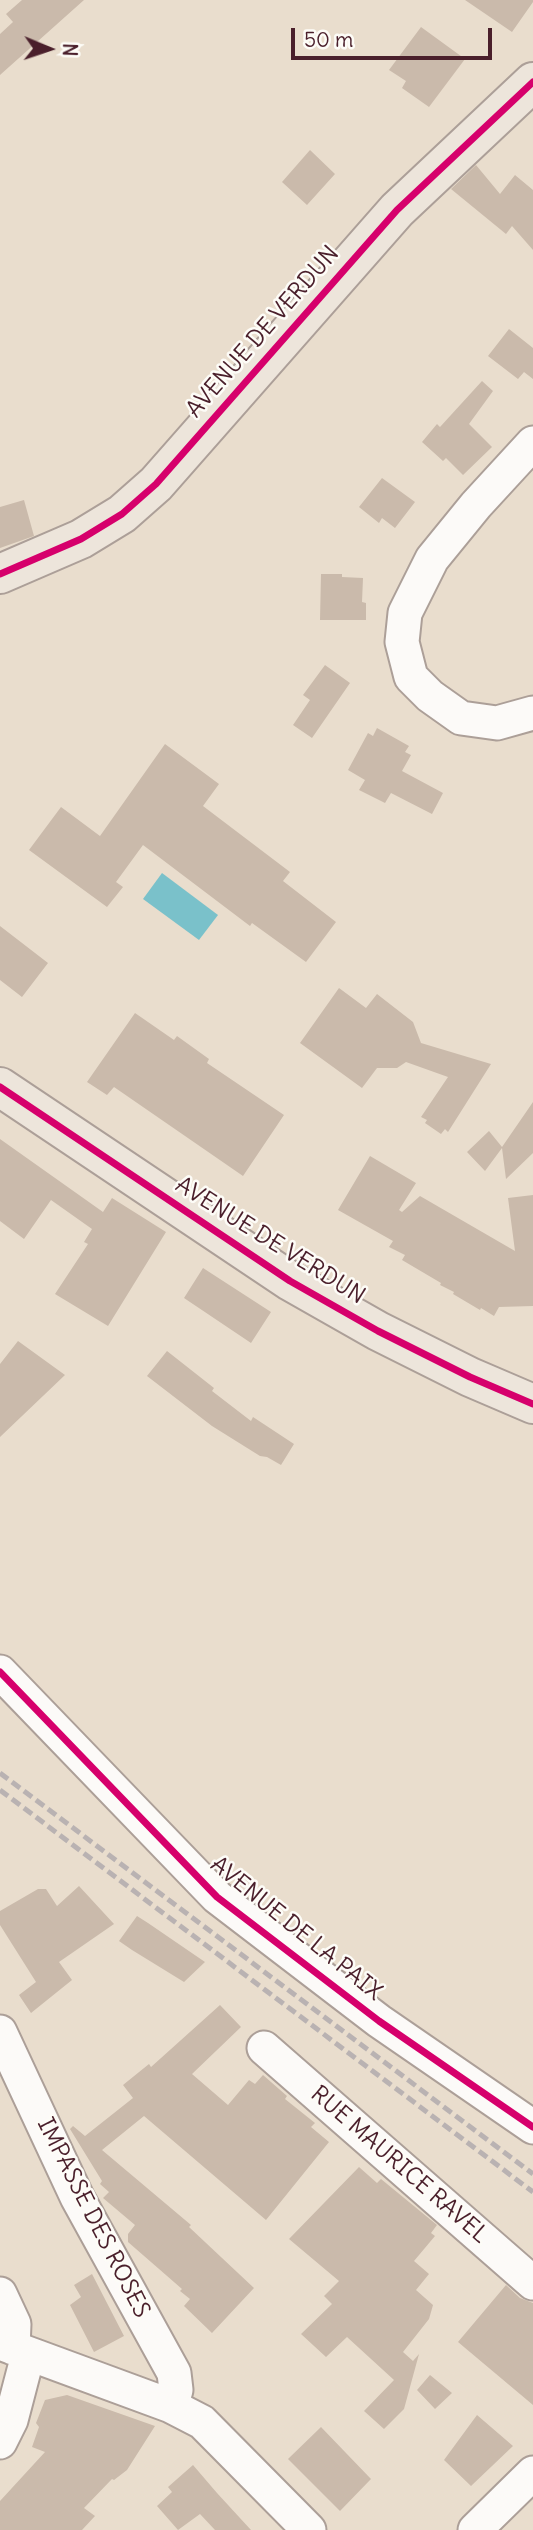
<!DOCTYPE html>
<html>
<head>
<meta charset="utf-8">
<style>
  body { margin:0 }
  #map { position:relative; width:533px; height:2530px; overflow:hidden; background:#e9ddcd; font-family:Delius,sans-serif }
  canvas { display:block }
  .north { position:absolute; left:14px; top:14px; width:70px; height:70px; -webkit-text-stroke:5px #fdfcf7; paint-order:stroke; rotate:92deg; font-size:19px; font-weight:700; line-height:28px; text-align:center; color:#4a1f2b }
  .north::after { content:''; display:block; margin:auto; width:24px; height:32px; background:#4a1f2b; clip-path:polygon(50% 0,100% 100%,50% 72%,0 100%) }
  .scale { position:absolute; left:291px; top:28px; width:201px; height:32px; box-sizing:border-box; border:4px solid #4a1f2b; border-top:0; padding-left:9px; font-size:21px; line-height:24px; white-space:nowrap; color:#4a1f2b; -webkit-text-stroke:5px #fdfcf7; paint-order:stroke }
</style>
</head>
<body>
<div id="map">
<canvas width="533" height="2530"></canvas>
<div class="north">N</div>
<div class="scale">50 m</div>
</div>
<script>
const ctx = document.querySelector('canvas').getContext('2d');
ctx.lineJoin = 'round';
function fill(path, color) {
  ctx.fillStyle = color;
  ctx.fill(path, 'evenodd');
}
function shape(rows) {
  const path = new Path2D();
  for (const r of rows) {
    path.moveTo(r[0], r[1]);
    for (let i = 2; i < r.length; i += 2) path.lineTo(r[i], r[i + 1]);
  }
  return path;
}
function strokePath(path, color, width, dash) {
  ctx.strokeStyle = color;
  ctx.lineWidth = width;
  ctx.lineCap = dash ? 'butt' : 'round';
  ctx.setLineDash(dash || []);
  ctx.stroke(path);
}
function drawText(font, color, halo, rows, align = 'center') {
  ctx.font = font + ' Delius,sans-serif';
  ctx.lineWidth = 5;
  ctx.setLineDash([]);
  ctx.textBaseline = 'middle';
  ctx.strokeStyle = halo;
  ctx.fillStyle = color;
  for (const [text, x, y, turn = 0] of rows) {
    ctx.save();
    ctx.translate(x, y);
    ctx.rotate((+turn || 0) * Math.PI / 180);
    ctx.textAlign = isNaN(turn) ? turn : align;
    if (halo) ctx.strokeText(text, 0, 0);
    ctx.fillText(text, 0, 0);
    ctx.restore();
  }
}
const water = shape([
  [162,873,218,915,199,940,143,899]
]);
const building = shape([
  [22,0,84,0,0,75,0,34,13,22,6,14],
  [465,0,533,0,533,2,512,32],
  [421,27,465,59,429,107,402,88,406,81,389,70],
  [310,150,335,174,307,205,282,182],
  [476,165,500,194,515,175,533,190,533,250,512,226,506,234,451,189],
  [509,329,533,348,533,379,524,372,518,379,488,356],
  [482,381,493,391,469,424,492,447,463,475,446,458,443,461,422,442,437,424,440,427],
  [382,478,415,502,395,528,382,518,379,523,359,507],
  [24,500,34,536,0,548,0,507],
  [321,574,342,574,342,577,363,578,362,602,366,603,366,620,320,620],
  [325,665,350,683,312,738,293,725,310,700,303,695],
  [377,728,409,746,405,752,411,755,402,771,443,793,432,814,391,793,385,803,359,790,365,780,348,770,368,733,373,736],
  [165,744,219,784,203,806,290,872,283,881,336,922,306,962,252,923,250,926,143,845,116,882,123,887,107,907,29,850,61,807,100,836],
  [0,926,48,963,22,997,0,980],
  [339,988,366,1008,377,994,413,1022,421,1043,491,1064,448,1132,445,1129,441,1134,425,1123,427,1120,421,1117,448,1077,406,1062,397,1068,377,1068,362,1088,300,1043],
  [135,1013,174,1040,177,1036,209,1059,207,1063,284,1115,243,1176,114,1087,107,1095,87,1082],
  [533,1102,533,1153,506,1179,502,1148,485,1171,467,1152,489,1131,502,1147],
  [0,1139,103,1212,112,1198,166,1232,108,1326,55,1294,88,1244,84,1242,92,1229,51,1200,24,1239,0,1221],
  [370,1156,416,1183,399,1210,402,1212,420,1196,515,1251,508,1198,533,1195,533,1306,499,1307,494,1316,481,1308,480,1310,453,1294,454,1292,440,1285,441,1283,402,1260,405,1255,389,1247,393,1241,338,1210],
  [203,1268,271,1312,251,1343,184,1298],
  [18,1341,65,1375,0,1437,0,1364],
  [167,1351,214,1388,212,1391,251,1421,253,1417,294,1444,281,1465,267,1457,260,1456,212,1426,147,1376],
  [79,1886,114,1924,59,1962,72,1980,31,2013,19,1995,36,1982,0,1925,0,1911,38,1889,46,1889,57,1906],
  [137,1916,148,1923,205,1962,184,1982,132,1950,119,1941],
  [220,2005,241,2027,192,2074,228,2105,249,2080,255,2084,263,2075,287,2096,285,2099,315,2123,311,2127,329,2142,266,2220,144,2116,102,2150,191,2225,189,2227,254,2288,212,2333,184,2306,190,2299,180,2291,182,2289,128,2242,128,2234,135,2225,103,2198,109,2192,100,2184,102,2181,70,2129,73,2126,85,2136,133,2098,123,2085,149,2064,151,2067],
  [359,2167,377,2183,381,2179,437,2225,431,2233,435,2236,414,2261,429,2274,416,2290,433,2305,429,2319,403,2352,413,2361,419,2354,404,2409,384,2429,364,2411,394,2380,347,2337,326,2357,301,2334,332,2304,324,2296,339,2281,289,2239],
  [92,2274,124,2336,94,2352,70,2305,81,2297,74,2285],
  [506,2285,520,2298,533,2303,533,2405,458,2342],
  [430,2375,452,2393,435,2409,417,2390],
  [67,2395,155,2426,127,2470,114,2480,112,2479,84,2508,95,2516,82,2530,0,2530,0,2501,45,2452,32,2447,39,2427,36,2423,45,2400],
  [477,2415,513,2446,471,2486,444,2460],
  [321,2427,371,2479,340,2511,288,2459],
  [193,2465,217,2493,251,2530,215,2530,200,2514,178,2530,157,2506,172,2492,168,2487]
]);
const minor = shape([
  [533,443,476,505,432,559,405,613,402,642,411,677,430,696,461,718,497,723,533,713],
  [0,1672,217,1897,379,2021,533,2127],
  [0,2032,77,2197,174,2373,176,2390,171,2406],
  [264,2048,533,2283],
  [0,2294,14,2324,13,2348],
  [0,2343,171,2406,202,2422,309,2530],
  [0,2442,11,2420,28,2355],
  [475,2530,533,2473]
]);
const major = shape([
  [0,574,81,539,122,514,156,484,397,210,533,82],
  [0,1087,290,1281,378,1331,470,1377,533,1404]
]);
const rail = shape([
  [0,1773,533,2174],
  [0,1790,533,2192]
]);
const cycleway = shape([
  [0,574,81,539,122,514,156,484,397,210,533,82],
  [0,1087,290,1281,378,1331,470,1377,533,1404],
  [0,1672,217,1897,379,2021,533,2127]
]);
const streetNames = [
  ["AVENUE DE VERDUN",263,332,-49],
  ["AVENUE DE VERDUN",270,1241,32],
  ["AVENUE DE LA PAIX",296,1929,39],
  ["RUE MAURICE RAVEL",399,2165,41],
  ["IMPASSE DES ROSES",93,2218,63]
];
fill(water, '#7ac1ca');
fill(building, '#cabaab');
strokePath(minor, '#ac9f98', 37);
strokePath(major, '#ac9f98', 42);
strokePath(minor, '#fcfaf8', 33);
strokePath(major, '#ede5db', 38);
strokePath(rail, '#b9b2b2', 5, [10, 5]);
strokePath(cycleway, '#d6006c', 7);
drawText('23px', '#4a1f2b', '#fdfcf7', streetNames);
</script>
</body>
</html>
